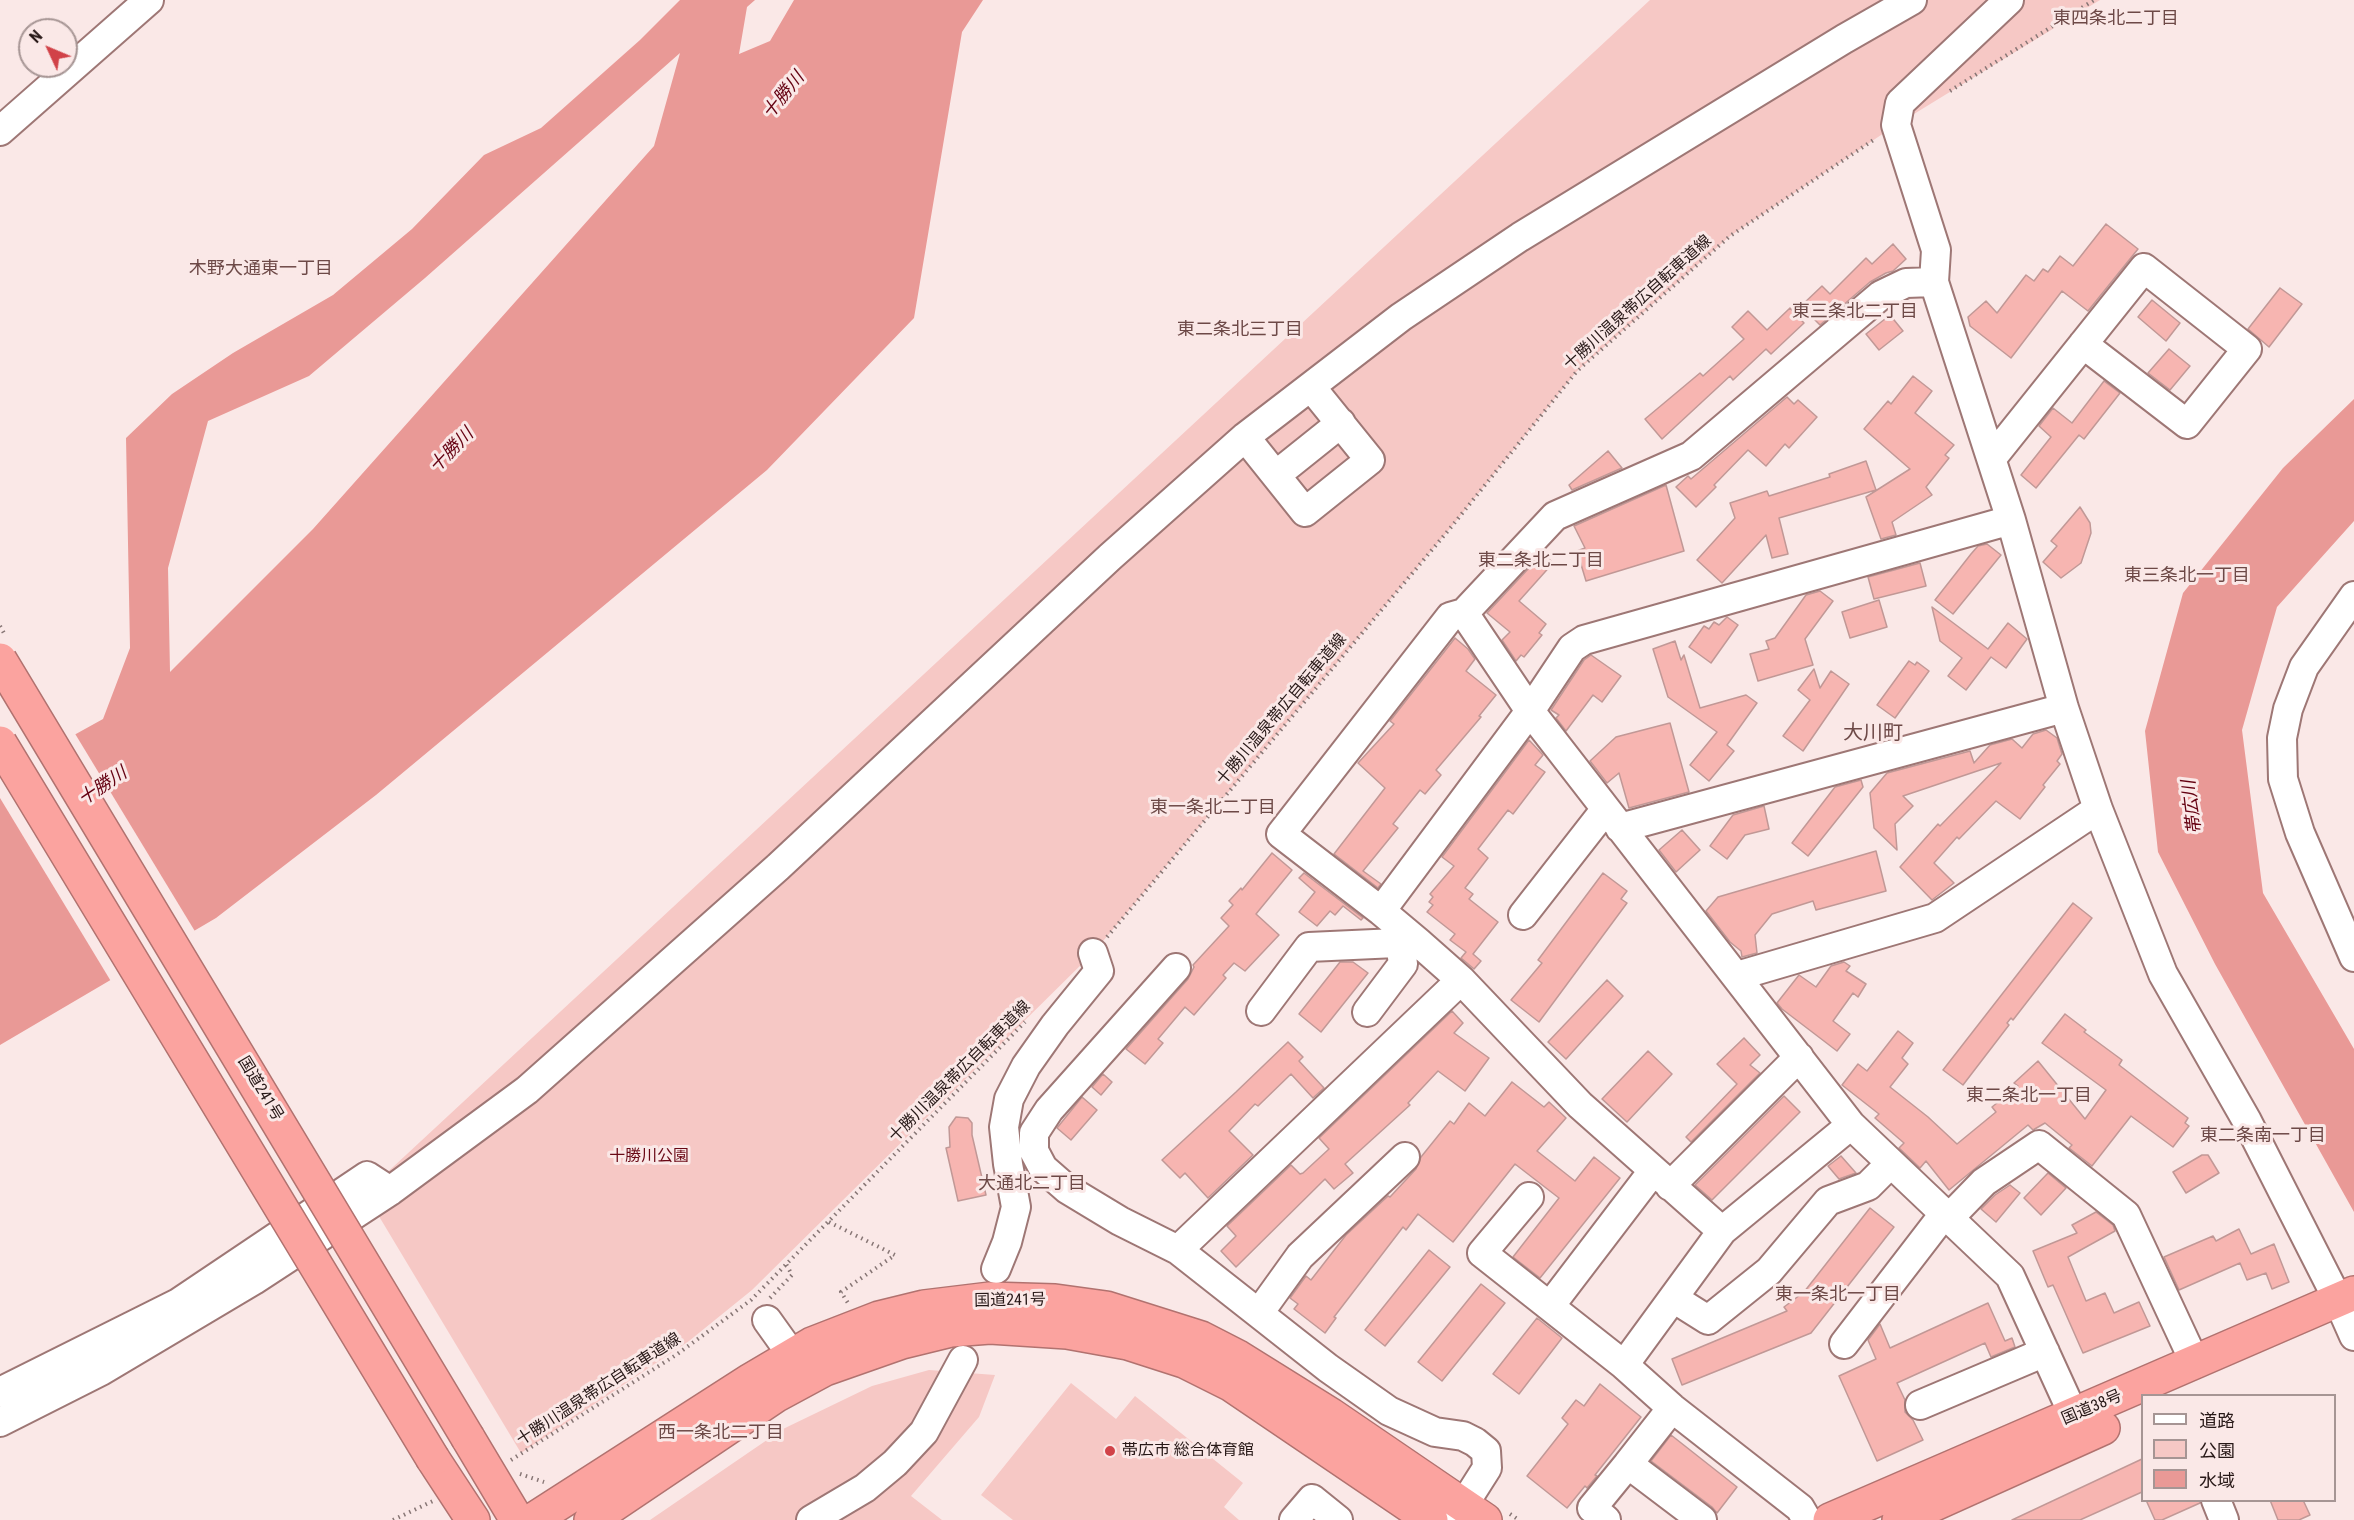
<!DOCTYPE html>
<html>
<head>
<meta charset="utf-8">
<style>
  body { margin:0 }
  #map { position:relative; width:2354px; height:1520px; overflow:hidden; background:#fae8e7; font-family:"Roboto Condensed","Noto Sans JP",sans-serif }
  canvas { display:block }
  .legend { position:absolute; left:2141px; top:1394px; width:195px; height:108px; box-sizing:border-box; background:#fae8e7; border:2px solid #a69594; margin:0; padding:8px 10px; list-style:none; font-size:18px; color:#271817 }
  .legend li { display:flex; align-items:center; gap:12px; height:30px }
  .legend b { width:30px; border:2px solid #a69594 }
  .north { position:absolute; left:18px; top:18px; width:60px; height:60px; box-sizing:border-box; background:#fae8e7; border:2px solid #a69594; border-radius:50%; rotate:314deg; font-size:16px; font-weight:700; line-height:24px; text-align:center; color:#271817 }
  .north::after { content:''; display:block; margin:auto; width:21px; height:27px; background:#d14248; clip-path:polygon(50% 0,100% 100%,50% 72%,0 100%) }
</style>
</head>
<body>
<div id="map">
<canvas width="2354" height="1520"></canvas>
<ul class="legend">
<li><b style="height:8px;background:#fff"></b>道路</li>
<li><b style="height:16px;background:#f6c8c5"></b>公園</li>
<li><b style="height:16px;background:#e99996"></b>水域</li>
</ul>
<div class="north">N</div>
</div>
<script>
const ctx = document.querySelector('canvas').getContext('2d');
ctx.lineJoin = 'round';
function fill(path, color) {
  ctx.fillStyle = color;
  ctx.fill(path, 'evenodd');
}
function shape(rows) {
  const path = new Path2D();
  for (const r of rows) {
    path.moveTo(r[0], r[1]);
    for (let i = 2; i < r.length; i += 2) path.lineTo(r[i], r[i + 1]);
  }
  return path;
}
function strokePath(path, color, width, dash) {
  ctx.strokeStyle = color;
  ctx.lineWidth = width;
  ctx.lineCap = dash ? 'butt' : 'round';
  ctx.setLineDash(dash || []);
  ctx.stroke(path);
}
function drawText(font, color, halo, rows, align = 'center') {
  ctx.font = font + ' "Roboto Condensed","Noto Sans JP",sans-serif';
  ctx.lineWidth = 6;
  ctx.setLineDash([]);
  ctx.textBaseline = 'middle';
  ctx.strokeStyle = halo;
  ctx.fillStyle = color;
  for (const [text, x, y, turn = 0] of rows) {
    ctx.save();
    ctx.translate(x, y);
    ctx.rotate((+turn || 0) * Math.PI / 180);
    ctx.textAlign = isNaN(turn) ? turn : align;
    if (halo) ctx.strokeText(text, 0, 0);
    ctx.fillText(text, 0, 0);
    ctx.restore();
  }
}
const green = shape([
  [1650,0,2100,0,1896,125,1730,236,1577,371,1452,526,1093,953,752,1290,689,1341,521,1453,365,1193],
  [929,1370,995,1375,979,1417,911,1496,942,1520,650,1520,783,1429,872,1386],
  [1071,1383,1116,1419,1135,1396,1243,1483,1224,1507,1239,1520,1013,1520,981,1495]
]);
const water = shape([
  [680,0,755,0,747,7,739,54,770,41,794,0,983,0,962,32,914,318,767,470,376,795,216,918,0,1045,0,776,103,719,130,648,126,438,172,394,233,353,333,295,412,229,484,155,541,128,640,40],
  [680,53,654,146,313,529,170,672,168,568,208,421,309,376,425,278],
  [2354,399,2354,521,2277,607,2242,730,2263,893,2354,1049,2354,1212,2215,964,2158,852,2145,731,2183,593,2283,468]
]);
const pier = shape([
  [74,732,196,933,112,983,0,798,0,772]
]);
const building = shape([
  [2106,224,2138,249,2088,311,2062,291,2011,358,1970,326,1968,317,1986,301,1997,313,2026,275,2034,281,2043,269,2048,272,2060,256,2073,266,2106,224],
  [1893,244,1906,259,1893,271,1886,273,1870,282,1820,325,1801,306,1822,286,1830,294,1866,258,1872,264,1893,244],
  [2280,288,2302,304,2269,347,2248,329,2280,288],
  [2152,300,2180,323,2166,341,2138,317,2152,300],
  [1790,308,1804,323,1771,354,1766,349,1733,380,1730,376,1662,439,1645,419,1700,373,1703,376,1744,339,1732,327,1748,311,1767,330,1790,308],
  [1890,315,1903,331,1879,350,1866,334,1890,315],
  [2169,349,2190,366,2170,390,2148,373,2169,349],
  [1913,376,1932,391,1915,413,1954,445,1945,455,1949,458,1926,487,1932,495,1892,522,1896,535,1881,539,1866,497,1910,469,1864,429,1888,401,1891,404,1913,376],
  [2104,381,2120,393,2084,439,2079,435,2036,488,2021,475,2051,437,2039,426,2053,408,2072,423,2104,381],
  [1787,397,1794,404,1798,400,1817,417,1789,448,1785,444,1766,466,1748,450,1714,485,1716,487,1696,507,1676,487,1688,476,1691,479,1787,397],
  [1608,451,1622,468,1572,490,1569,485,1608,451],
  [1866,461,1876,490,1779,518,1788,554,1772,558,1766,535,1722,583,1697,560,1735,518,1730,503,1767,491,1769,496,1830,477,1829,474,1866,461],
  [1666,485,1684,551,1586,581,1577,551,1585,548,1574,526,1666,485],
  [2080,507,2090,523,2091,533,2081,563,2061,578,2043,562,2057,546,2051,541,2080,507],
  [1987,544,2001,555,1953,614,1935,600,1971,554,1978,546,1987,544],
  [1543,553,1553,563,1519,601,1546,624,1539,633,1542,635,1524,657,1521,655,1516,661,1502,640,1510,632,1487,613,1543,553],
  [1920,563,1926,586,1874,599,1868,577,1920,563],
  [1820,591,1833,601,1805,639,1813,665,1758,681,1750,654,1769,649,1766,641,1775,638,1806,595,1820,591],
  [1879,600,1887,627,1850,638,1842,612,1879,600],
  [1932,607,1988,649,2008,623,2027,639,2006,668,1991,657,1966,690,1948,676,1962,658,1940,641,1932,607],
  [1727,617,1738,625,1711,663,1689,647,1704,626,1709,629,1714,622,1719,625,1727,617],
  [1455,638,1468,649,1475,659,1466,671,1496,695,1479,716,1481,717,1436,770,1441,775,1425,794,1420,790,1393,824,1398,828,1363,871,1381,884,1378,888,1334,854,1385,788,1358,763,1394,724,1390,721,1455,638],
  [1675,641,1681,660,1684,655,1700,708,1746,695,1757,703,1727,745,1734,751,1709,781,1690,765,1717,732,1668,697,1653,649,1675,641],
  [1591,655,1621,676,1602,702,1593,695,1566,731,1556,718,1559,715,1551,710,1584,660,1591,655],
  [1909,661,1915,665,1917,662,1929,671,1895,718,1877,705,1909,661],
  [1814,669,1820,688,1831,671,1849,684,1803,751,1783,736,1810,700,1798,690,1814,669],
  [1670,723,1689,792,1629,808,1619,773,1607,783,1590,761,1616,737,1670,723],
  [2046,730,2057,738,2062,754,2057,761,2060,764,2043,785,2045,787,2020,819,1996,801,1959,839,1957,837,1934,863,1954,883,1932,900,1900,867,1938,824,1940,826,2001,763,1903,796,1913,806,1895,824,1897,850,1874,828,1870,793,1887,773,1970,751,1974,763,1990,745,2012,739,2022,748,2033,734,2046,730],
  [1529,740,1543,755,1535,765,1545,772,1513,814,1508,810,1478,849,1488,858,1465,888,1473,894,1469,899,1498,922,1473,954,1481,961,1474,969,1461,958,1466,952,1450,940,1455,934,1427,912,1433,905,1429,902,1433,897,1430,894,1454,866,1442,857,1529,740],
  [1861,780,1863,787,1808,856,1792,843,1835,787,1861,780],
  [1764,806,1769,829,1745,835,1727,859,1710,846,1733,815,1764,806],
  [1682,830,1700,850,1676,872,1659,850,1682,830],
  [1876,851,1886,891,1816,910,1813,901,1772,914,1755,935,1757,953,1742,957,1741,951,1730,942,1706,911,1718,897,1876,851],
  [1272,853,1292,870,1256,914,1279,935,1245,971,1234,963,1223,975,1226,978,1194,1015,1185,1007,1158,1039,1163,1043,1145,1064,1126,1049,1188,979,1194,967,1193,965,1229,926,1221,918,1233,905,1229,901,1241,888,1242,890,1272,853],
  [1304,873,1363,918,1361,920,1343,906,1335,915,1330,911,1317,926,1299,912,1315,892,1299,878,1304,873],
  [1603,873,1627,891,1621,899,1627,903,1539,1022,1511,1000,1542,963,1538,960,1603,873],
  [2073,903,2092,918,2013,1020,2011,1018,2007,1023,2009,1025,1963,1085,1943,1070,2073,903],
  [1340,962,1353,962,1368,973,1321,1032,1299,1014,1340,962],
  [1844,962,1850,966,1846,971,1866,984,1858,997,1853,993,1833,1021,1850,1034,1837,1051,1782,1009,1777,1003,1799,975,1816,987,1831,966,1844,962],
  [1607,980,1623,996,1566,1059,1548,1042,1607,980],
  [1452,1011,1463,1023,1454,1033,1489,1058,1465,1091,1438,1071,1408,1103,1410,1105,1345,1164,1353,1173,1334,1189,1325,1179,1236,1267,1221,1251,1236,1236,1227,1226,1291,1165,1300,1174,1303,1173,1329,1149,1319,1138,1452,1011],
  [2065,1014,2086,1030,2084,1032,2122,1060,2119,1065,2188,1118,2185,1123,2189,1126,2173,1147,2131,1116,2092,1166,2069,1148,2072,1145,2045,1123,2033,1130,2028,1125,1949,1190,1926,1161,1920,1168,1899,1148,1904,1143,1875,1118,1879,1114,1842,1085,1858,1064,1867,1071,1898,1031,1913,1043,1902,1058,1908,1064,1890,1087,1928,1117,1957,1144,1996,1112,1992,1107,2018,1086,2014,1083,2038,1061,2085,1119,2106,1090,2042,1043,2065,1014],
  [1744,1038,1760,1055,1750,1065,1760,1073,1691,1142,1686,1137,1737,1084,1717,1064,1744,1038],
  [1288,1042,1303,1057,1299,1061,1324,1088,1313,1098,1291,1074,1258,1106,1255,1104,1229,1131,1253,1155,1208,1198,1185,1173,1180,1178,1162,1160,1236,1092,1288,1042],
  [1648,1051,1672,1074,1627,1122,1602,1099,1648,1051],
  [1103,1074,1112,1082,1101,1095,1092,1087,1103,1074],
  [1512,1082,1544,1107,1549,1102,1566,1118,1537,1151,1575,1181,1594,1157,1620,1178,1540,1278,1513,1257,1559,1198,1515,1164,1453,1242,1418,1214,1406,1230,1403,1227,1334,1317,1336,1318,1325,1333,1294,1309,1298,1304,1290,1298,1306,1276,1311,1280,1346,1235,1388,1196,1390,1197,1416,1169,1421,1157,1450,1121,1454,1124,1469,1103,1485,1116,1512,1082],
  [1784,1096,1800,1112,1712,1200,1695,1185,1784,1096],
  [1082,1097,1097,1110,1071,1140,1057,1128,1082,1097],
  [956,1117,968,1118,972,1123,972,1135,986,1195,958,1201,946,1148,950,1147,949,1127,956,1117],
  [2202,1155,2208,1155,2219,1173,2186,1193,2173,1172,2202,1155],
  [1841,1156,1856,1173,1839,1179,1828,1166,1841,1156],
  [2048,1173,2066,1188,2041,1215,2024,1198,2048,1173],
  [2010,1185,2020,1193,1996,1222,1981,1209,1995,1195,2010,1185],
  [1870,1208,1894,1227,1811,1333,1682,1385,1672,1359,1787,1311,1784,1307,1804,1292,1870,1208],
  [2096,1212,2113,1225,2115,1231,2068,1257,2086,1301,2105,1293,2114,1313,2139,1302,2150,1326,2083,1353,2053,1285,2048,1287,2033,1251,2077,1233,2072,1225,2096,1212],
  [2239,1229,2251,1254,2274,1244,2289,1282,2272,1289,2266,1273,2247,1280,2240,1263,2179,1290,2164,1257,2213,1236,2216,1241,2239,1229],
  [1429,1250,1450,1267,1385,1346,1365,1330,1429,1250],
  [1481,1284,1505,1303,1442,1381,1418,1362,1481,1284],
  [1988,1303,2005,1341,2012,1338,2015,1347,1991,1357,1985,1343,1897,1383,1905,1400,1905,1412,1913,1420,1923,1440,1877,1461,1839,1376,1876,1359,1868,1340,1880,1324,1890,1348,1988,1303],
  [1537,1318,1562,1338,1519,1394,1493,1374,1537,1318],
  [1600,1384,1641,1417,1595,1475,1597,1476,1587,1488,1585,1486,1567,1508,1527,1476,1568,1424,1562,1418,1576,1400,1584,1406,1600,1384],
  [1671,1435,1737,1487,1717,1513,1712,1507,1651,1461,1671,1435],
  [2142,1459,2142,1492,2080,1520,2012,1520,2142,1459],
  [2146,1500,2200,1500,2200,1503,2162,1520,2155,1520,2146,1500],
  [2270,1500,2303,1500,2310,1515,2299,1520,2278,1520,2270,1500]
]);
const path = shape([
  [1950,91,2094,0],
  [1107,937,1452,526,1577,371,1730,236,1875,139],
  [829,1222,895,1255,841,1292,848,1303],
  [770,1298,792,1275,786,1264],
  [511,1460,676,1355,751,1300,1025,1022],
  [520,1474,544,1482],
  [1510,1514,1519,1520],
  [393,1520,433,1501]
]);
const minor = shape([
  [2009,0,1900,103,1896,125,1936,250,1934,282,2011,520,2064,708,2098,809,2163,974,2247,1121,2338,1300,2354,1336],
  [0,131,149,0],
  [1245,437,1305,512,1370,460,1311,387],
  [1992,458,2144,268,2247,349,2187,424,2083,344],
  [1276,475,1341,423],
  [2354,596,2304,667,2288,709,2282,738,2283,779,2300,833,2354,957],
  [1464,613,1530,711,1851,1125,2010,1276,2074,1416],
  [1620,828,2064,708],
  [1381,911,1530,711,1572,648,1584,640,2011,520],
  [1523,915,1605,810],
  [1176,968,1049,1110,1034,1133,1034,1151,1043,1168,1067,1189,1120,1221,1178,1250,1328,1368,1389,1411,1435,1432,1463,1436,1475,1442,1486,1451,1487,1468,1454,1520],
  [1737,976,1935,918,2098,809],
  [1261,1011,1309,947,1418,942],
  [1367,1012,1403,964,1400,943],
  [1670,1186,1799,1057],
  [1529,1197,1482,1253,1624,1365],
  [1949,1218,1984,1182,2039,1145,2126,1215,2195,1363],
  [1722,1231,1580,1105,1461,980,1418,942,1381,911,1281,834,1450,617,1464,613,1555,516,1691,456,1881,295,1906,283,1934,282],
  [1178,1250,1461,980],
  [996,1269,1007,1242,1016,1207,1008,1164,1004,1127,1009,1099,1026,1066,1055,1025,1099,971,1093,953],
  [1673,1298,1708,1320,1769,1271,1828,1201,1868,1186,1891,1163],
  [1550,1306,1653,1171],
  [1259,1313,1300,1256,1405,1157],
  [767,1320,792,1355,801,1377],
  [1844,1344,1944,1214],
  [0,1392,178,1303,367,1176,390,1191],
  [1920,1405,2045,1352],
  [1672,1408,1628,1464,1702,1520],
  [0,1422,101,1371,254,1280,390,1191,527,1090,778,867,1110,557,1245,437,1401,317,1520,237,1844,39,1912,0],
  [2216,1500,2224,1520],
  [811,1520,865,1488,895,1463,924,1432,963,1360],
  [1294,1520,1312,1499,1338,1520],
  [1606,1520,1592,1508,1628,1464],
  [1807,1520,1800,1508,1672,1408,1624,1365,1722,1231,1851,1125]
]);
const highway = shape([
  [468,1438,517,1520],
  [433,1459,473,1520],
  [533,1520,751,1380,812,1344,879,1318,924,1307,990,1299,1055,1301,1106,1308,1201,1338,1238,1357,1331,1415,1485,1520],
  [591,1520,775,1396,825,1369,902,1342,951,1330,990,1327,1067,1332,1128,1343,1184,1361,1232,1385,1431,1520],
  [1830,1520,2354,1293],
  [1899,1520,2103,1428]
]);
const pathBridge = shape([
  [0,626,5,635]
]);
const highwayBridge = shape([
  [0,660,468,1438],
  [0,743,433,1459]
]);
const markers = [
  [1110,1451,6,"#d14248"]
];
const streetNames = [
  ["十勝川温泉帯広自転車道線",1638,303,-42],
  ["十勝川温泉帯広自転車道線",1282,710,-50],
  ["十勝川温泉帯広自転車道線",960,1072,-45],
  ["国道241号",260,1089,59],
  ["国道241号",1010,1301,-1],
  ["十勝川温泉帯広自転車道線",599,1390,-33],
  ["国道38号",2092,1408,-23]
];
const parkNames = [
  ["十勝川公園",649,1157]
];
const poiNames = [
  ["帯広市 総合体育館",1122,1451]
];
const neighbourhoodNames = [
  ["東四条北二丁目",2116,19],
  ["木野大通東一丁目",261,269],
  ["東三条北二丁目",1855,312],
  ["東二条北三丁目",1240,330],
  ["東二条北二丁目",1541,561],
  ["東三条北一丁目",2187,576],
  ["東一条北二丁目",1213,808],
  ["東二条北一丁目",2029,1096],
  ["東二条南一丁目",2263,1136],
  ["大通北二丁目",1032,1184],
  ["東一条北一丁目",1838,1295],
  ["西一条北二丁目",721,1433]
];
const waterNames = [
  ["十勝川",784,96,-51],
  ["十勝川",452,451,-46],
  ["十勝川",103,787,-34],
  ["帯広川",2193,807,-97]
];
const quarterNames = [
  ["大川町",1873,734]
];
fill(green, '#f6c8c5');
fill(water, '#e99996');
fill(pier, '#fae8e7');
fill(building, '#f7b5b1');
strokePath(building, '#c19896', 1.5);
strokePath(minor, '#9e7775', 32);
strokePath(highway, '#b1726f', 36);
strokePath(path, '#877675', 4, [1.5, 4.5]);
strokePath(minor, '#fff', 28);
strokePath(highway, '#fba39f', 33);
strokePath(highwayBridge, '#b1726f', 36, []);
strokePath(pathBridge, '#877675', 4, [1.5, 4.5]);
strokePath(highwayBridge, '#fba39f', 33);
for (const [x, y, r, color] of markers) {
  const dot = new Path2D();
  dot.arc(x, y, r, 0, 2 * Math.PI);
  ctx.fillStyle = color;
  ctx.fill(dot);
  strokePath(dot, '#fae8e7', 2);
}
drawText('16px', '#271817', '#fae8e7', streetNames);
drawText('16px', '#690815', '#fae8e7', parkNames);
drawText('16px', '#271817', '#fae8e7', poiNames, 'left');
drawText('18px', '#6d4947', '#fae8e7', neighbourhoodNames);
drawText('italic 18px', '#650212', '#fae8e7', waterNames);
drawText('20px', '#6d4947', '#fae8e7', quarterNames);
</script>
</body>
</html>
